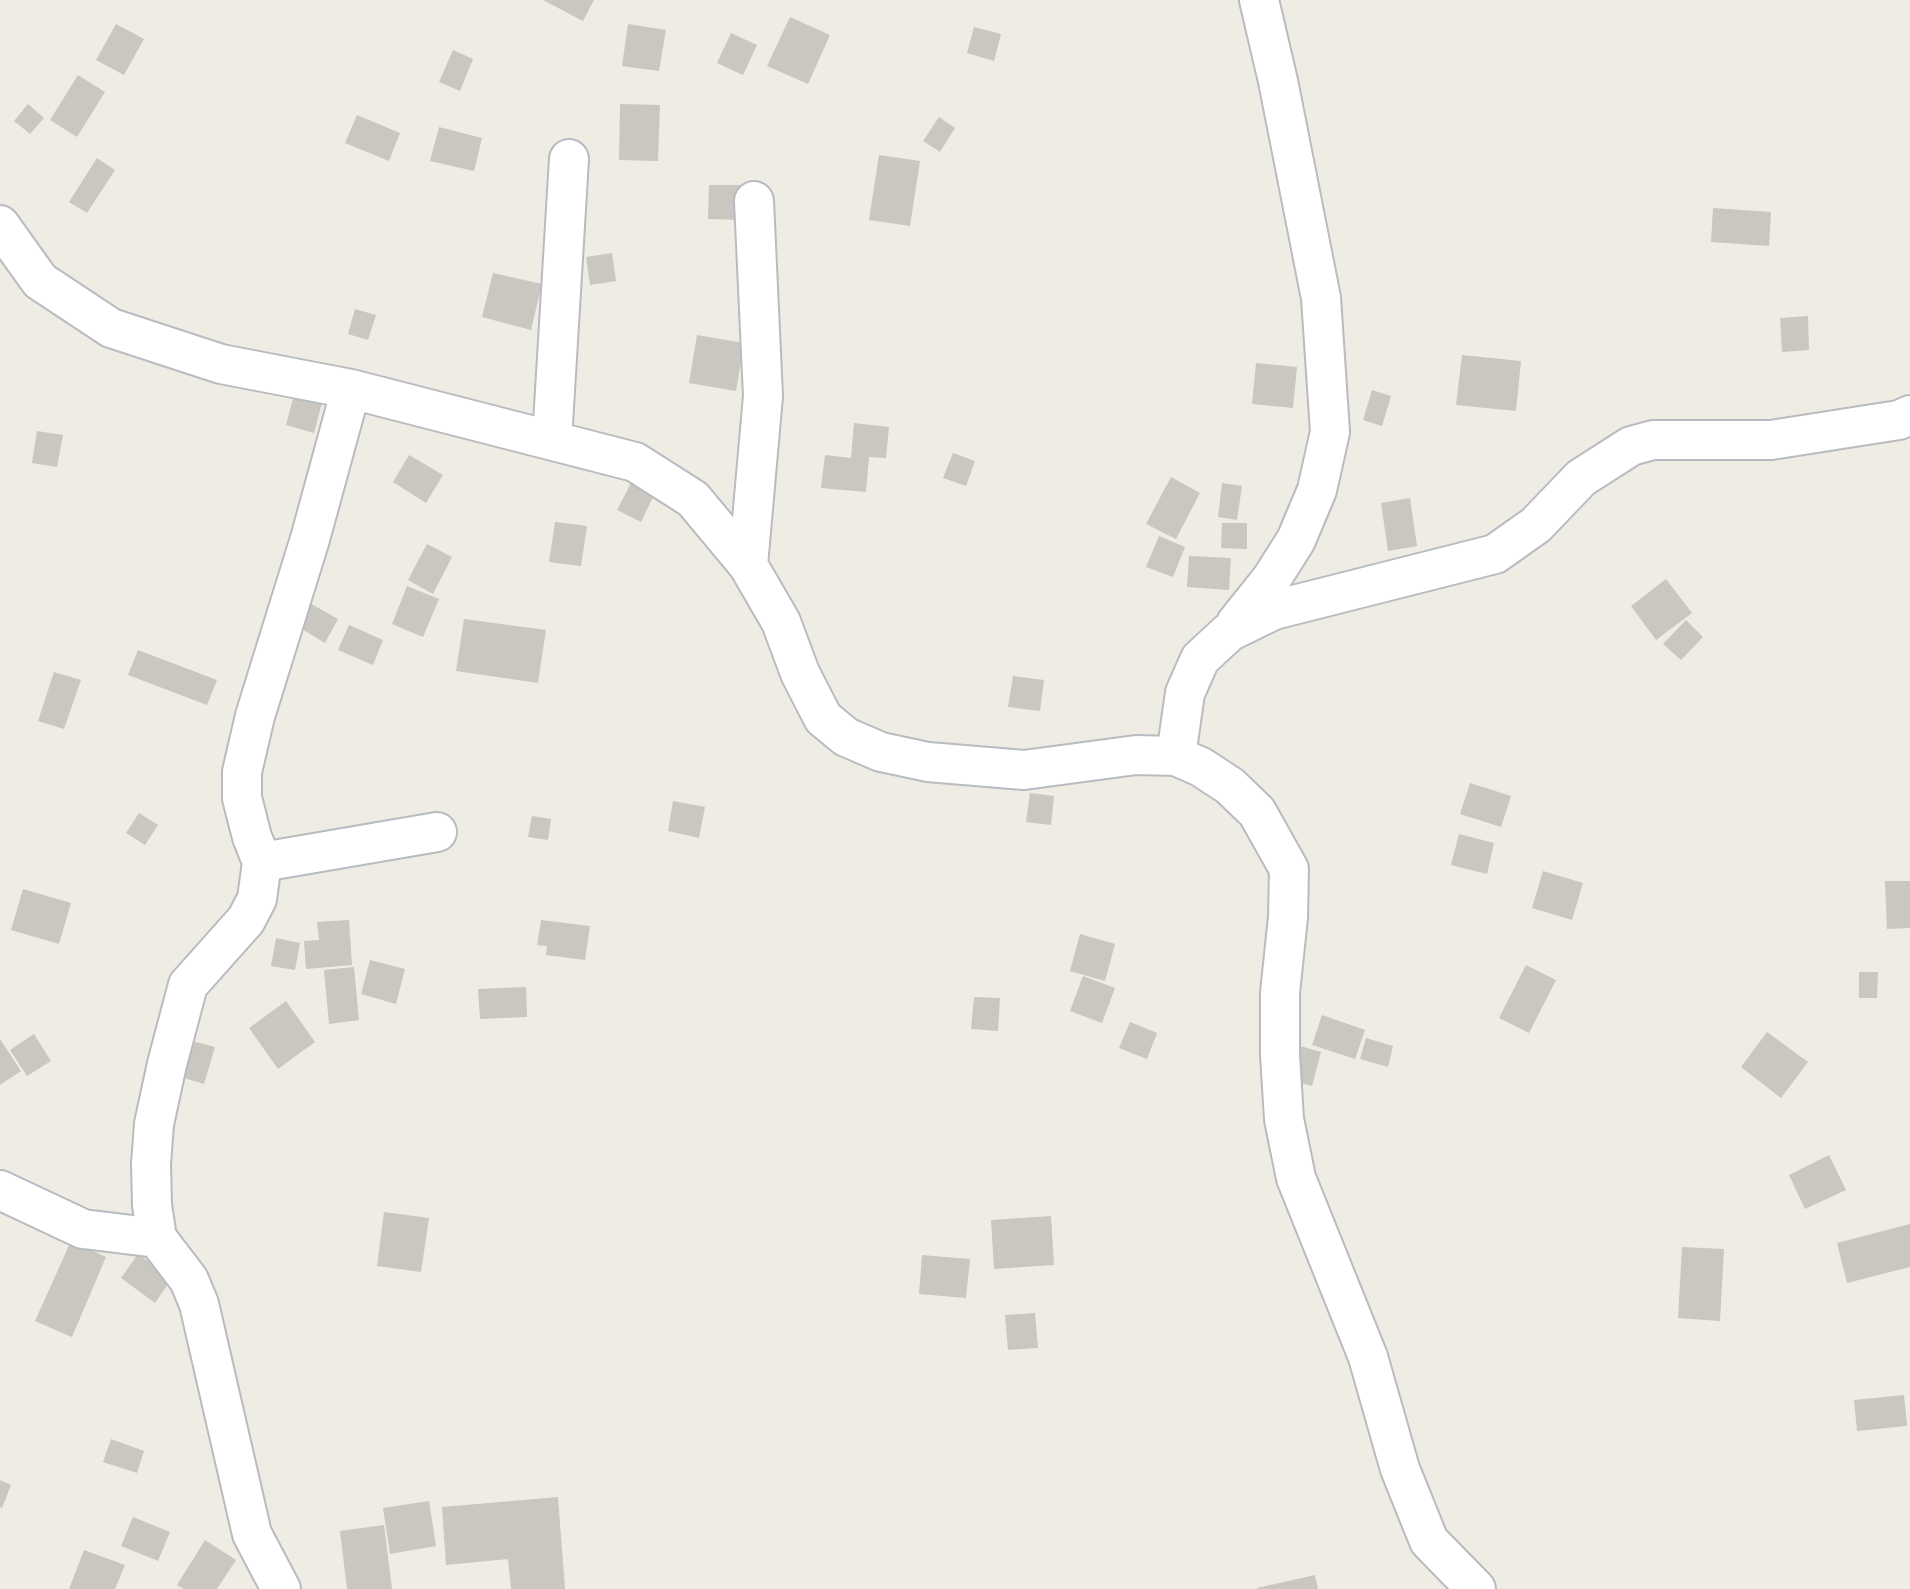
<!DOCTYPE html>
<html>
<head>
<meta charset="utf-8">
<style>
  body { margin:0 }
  canvas { display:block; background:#efece3 }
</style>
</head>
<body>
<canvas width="1910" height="1589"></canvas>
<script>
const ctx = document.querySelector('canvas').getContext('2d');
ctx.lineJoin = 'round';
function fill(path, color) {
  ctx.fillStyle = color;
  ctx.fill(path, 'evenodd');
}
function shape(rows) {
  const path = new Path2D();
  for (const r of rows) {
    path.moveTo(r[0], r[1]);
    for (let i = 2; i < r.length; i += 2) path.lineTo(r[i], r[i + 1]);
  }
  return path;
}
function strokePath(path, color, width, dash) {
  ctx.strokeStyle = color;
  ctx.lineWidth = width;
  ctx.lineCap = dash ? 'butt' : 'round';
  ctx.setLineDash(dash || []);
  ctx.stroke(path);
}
const building = shape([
  [543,0,594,0,583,21],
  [790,17,830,35,808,84,767,66],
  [116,24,144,39,124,75,96,60],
  [628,24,666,30,659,71,622,66],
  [974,27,1001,34,994,61,967,53],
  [731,33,757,45,743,75,717,63],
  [453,50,473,59,460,91,439,82],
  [78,75,105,92,77,137,50,120],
  [28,104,44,118,30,134,14,121],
  [620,104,660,105,658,161,619,160],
  [357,115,400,133,389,161,345,143],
  [939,117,955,128,940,152,923,141],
  [439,127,482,138,474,171,430,161],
  [879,155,920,161,910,226,869,220],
  [97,158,115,170,87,213,69,202],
  [709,185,741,185,740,220,708,219],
  [1713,208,1771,212,1769,246,1711,242],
  [612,253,616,281,590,285,586,257],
  [493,273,542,284,531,330,482,317],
  [355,309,376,315,368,340,348,334],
  [1808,316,1809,350,1782,352,1780,318],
  [697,335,744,343,736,391,689,383],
  [1462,355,1521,361,1516,411,1456,405],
  [1256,363,1297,367,1293,408,1252,404],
  [296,387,324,395,314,433,286,425],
  [1372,390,1391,396,1382,426,1363,420],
  [854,423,889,427,886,458,869,457,866,492,821,488,825,455,851,458],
  [37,431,63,435,57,467,32,463],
  [953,453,975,461,966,486,943,478],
  [409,455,443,475,426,503,393,482],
  [1171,477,1200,493,1176,539,1146,524],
  [631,483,654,495,641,522,617,510],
  [1222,483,1242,486,1237,520,1218,517],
  [1410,498,1417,546,1388,551,1381,503],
  [555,522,587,526,581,566,549,562],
  [1222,523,1247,523,1247,549,1221,548],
  [1159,536,1185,547,1173,577,1146,567],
  [427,544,452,557,433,594,408,580],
  [1189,556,1231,558,1229,590,1187,587],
  [1666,579,1692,613,1656,640,1631,606],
  [407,586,439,599,423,637,392,624],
  [308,602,338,619,325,643,295,625],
  [464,619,546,630,538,683,456,671],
  [1686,620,1703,637,1681,660,1663,644],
  [349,625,383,640,373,665,338,650],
  [138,650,217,680,207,705,128,675],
  [54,672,81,680,64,729,38,721],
  [1013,676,1044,680,1040,711,1008,707],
  [1470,783,1511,796,1501,827,1460,814],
  [1030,793,1054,796,1051,825,1026,822],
  [673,801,705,807,699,838,668,831],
  [139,813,158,825,145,845,126,833],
  [532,816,551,819,548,840,528,837],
  [1459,834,1494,843,1487,874,1451,865],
  [1543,871,1583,883,1572,920,1532,908],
  [1885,881,1910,881,1910,928,1887,929],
  [23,889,71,903,59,944,11,930],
  [349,920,352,965,306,969,304,941,319,940,317,922],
  [541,920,590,926,585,960,546,955,547,946,537,945],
  [1080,934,1115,944,1105,981,1070,971],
  [276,938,300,943,295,970,271,966],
  [370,960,405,969,396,1004,361,994],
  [1526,965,1556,980,1529,1033,1499,1018],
  [354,967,359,1020,329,1024,324,970],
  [1859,972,1878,972,1877,998,1859,998],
  [1083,976,1115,988,1102,1023,1070,1011],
  [526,987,527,1017,480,1019,478,989],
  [974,997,1000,998,998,1031,971,1029],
  [286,1001,315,1042,278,1069,249,1028],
  [1322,1015,1365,1030,1355,1059,1312,1045],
  [1130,1022,1157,1033,1147,1059,1119,1048],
  [1767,1032,1808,1062,1781,1098,1741,1067],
  [34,1034,51,1061,27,1076,10,1050],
  [1366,1038,1393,1046,1388,1067,1360,1059],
  [0,1039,21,1071,0,1085],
  [192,1041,215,1047,204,1084,181,1077],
  [1293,1044,1321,1052,1312,1086,1284,1078],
  [1829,1155,1846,1190,1805,1209,1789,1175],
  [384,1212,429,1218,421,1272,377,1266],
  [1051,1216,1054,1265,994,1269,991,1220],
  [1910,1224,1910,1267,1847,1283,1837,1243],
  [71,1241,106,1257,72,1337,35,1321],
  [1682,1247,1724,1249,1720,1321,1678,1318],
  [138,1254,172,1278,155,1303,121,1278],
  [922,1255,970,1259,966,1298,919,1294],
  [1035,1313,1038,1348,1008,1350,1005,1315],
  [1904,1395,1907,1426,1857,1431,1854,1400],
  [111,1439,144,1451,137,1473,103,1462],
  [0,1480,11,1485,2,1508,0,1507],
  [558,1497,565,1589,511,1589,508,1559,446,1565,442,1507],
  [429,1501,436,1546,390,1554,383,1508],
  [133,1517,170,1532,158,1561,121,1546],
  [384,1525,392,1589,347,1589,340,1531],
  [205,1540,236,1560,217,1589,184,1589,177,1585],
  [84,1550,125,1565,115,1589,69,1589],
  [1315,1575,1318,1589,1258,1589,1257,1588]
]);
const minor = shape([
  [0,225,40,281,111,328,221,364,351,389,635,462,693,499,748,565,781,622,800,673,823,718,846,737,881,752,928,762,1024,770,1136,755,1176,756,1201,767,1230,786,1257,812,1289,869,1288,917,1280,993,1280,1055,1284,1119,1296,1178,1368,1357,1400,1469,1429,1541,1476,1589],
  [552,440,569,159],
  [748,565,763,396,754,201],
  [1236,623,1272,578,1296,540,1317,490,1330,432,1321,298,1278,81,1259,0],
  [1176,756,1185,693,1200,659,1229,632,1274,610,1495,554,1536,525,1581,478,1631,446,1653,440,1771,440,1899,420,1910,415],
  [262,862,437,832],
  [0,1190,83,1229,157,1238],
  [281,1589,252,1534,199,1304,189,1280,157,1238,152,1205,151,1164,154,1124,167,1064,188,985,246,920,257,899,262,862,252,837,242,798,242,772,255,716,310,539,351,389]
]);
fill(building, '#cac6c0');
strokePath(minor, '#b8bbc0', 42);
strokePath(minor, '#fff', 38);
</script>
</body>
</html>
